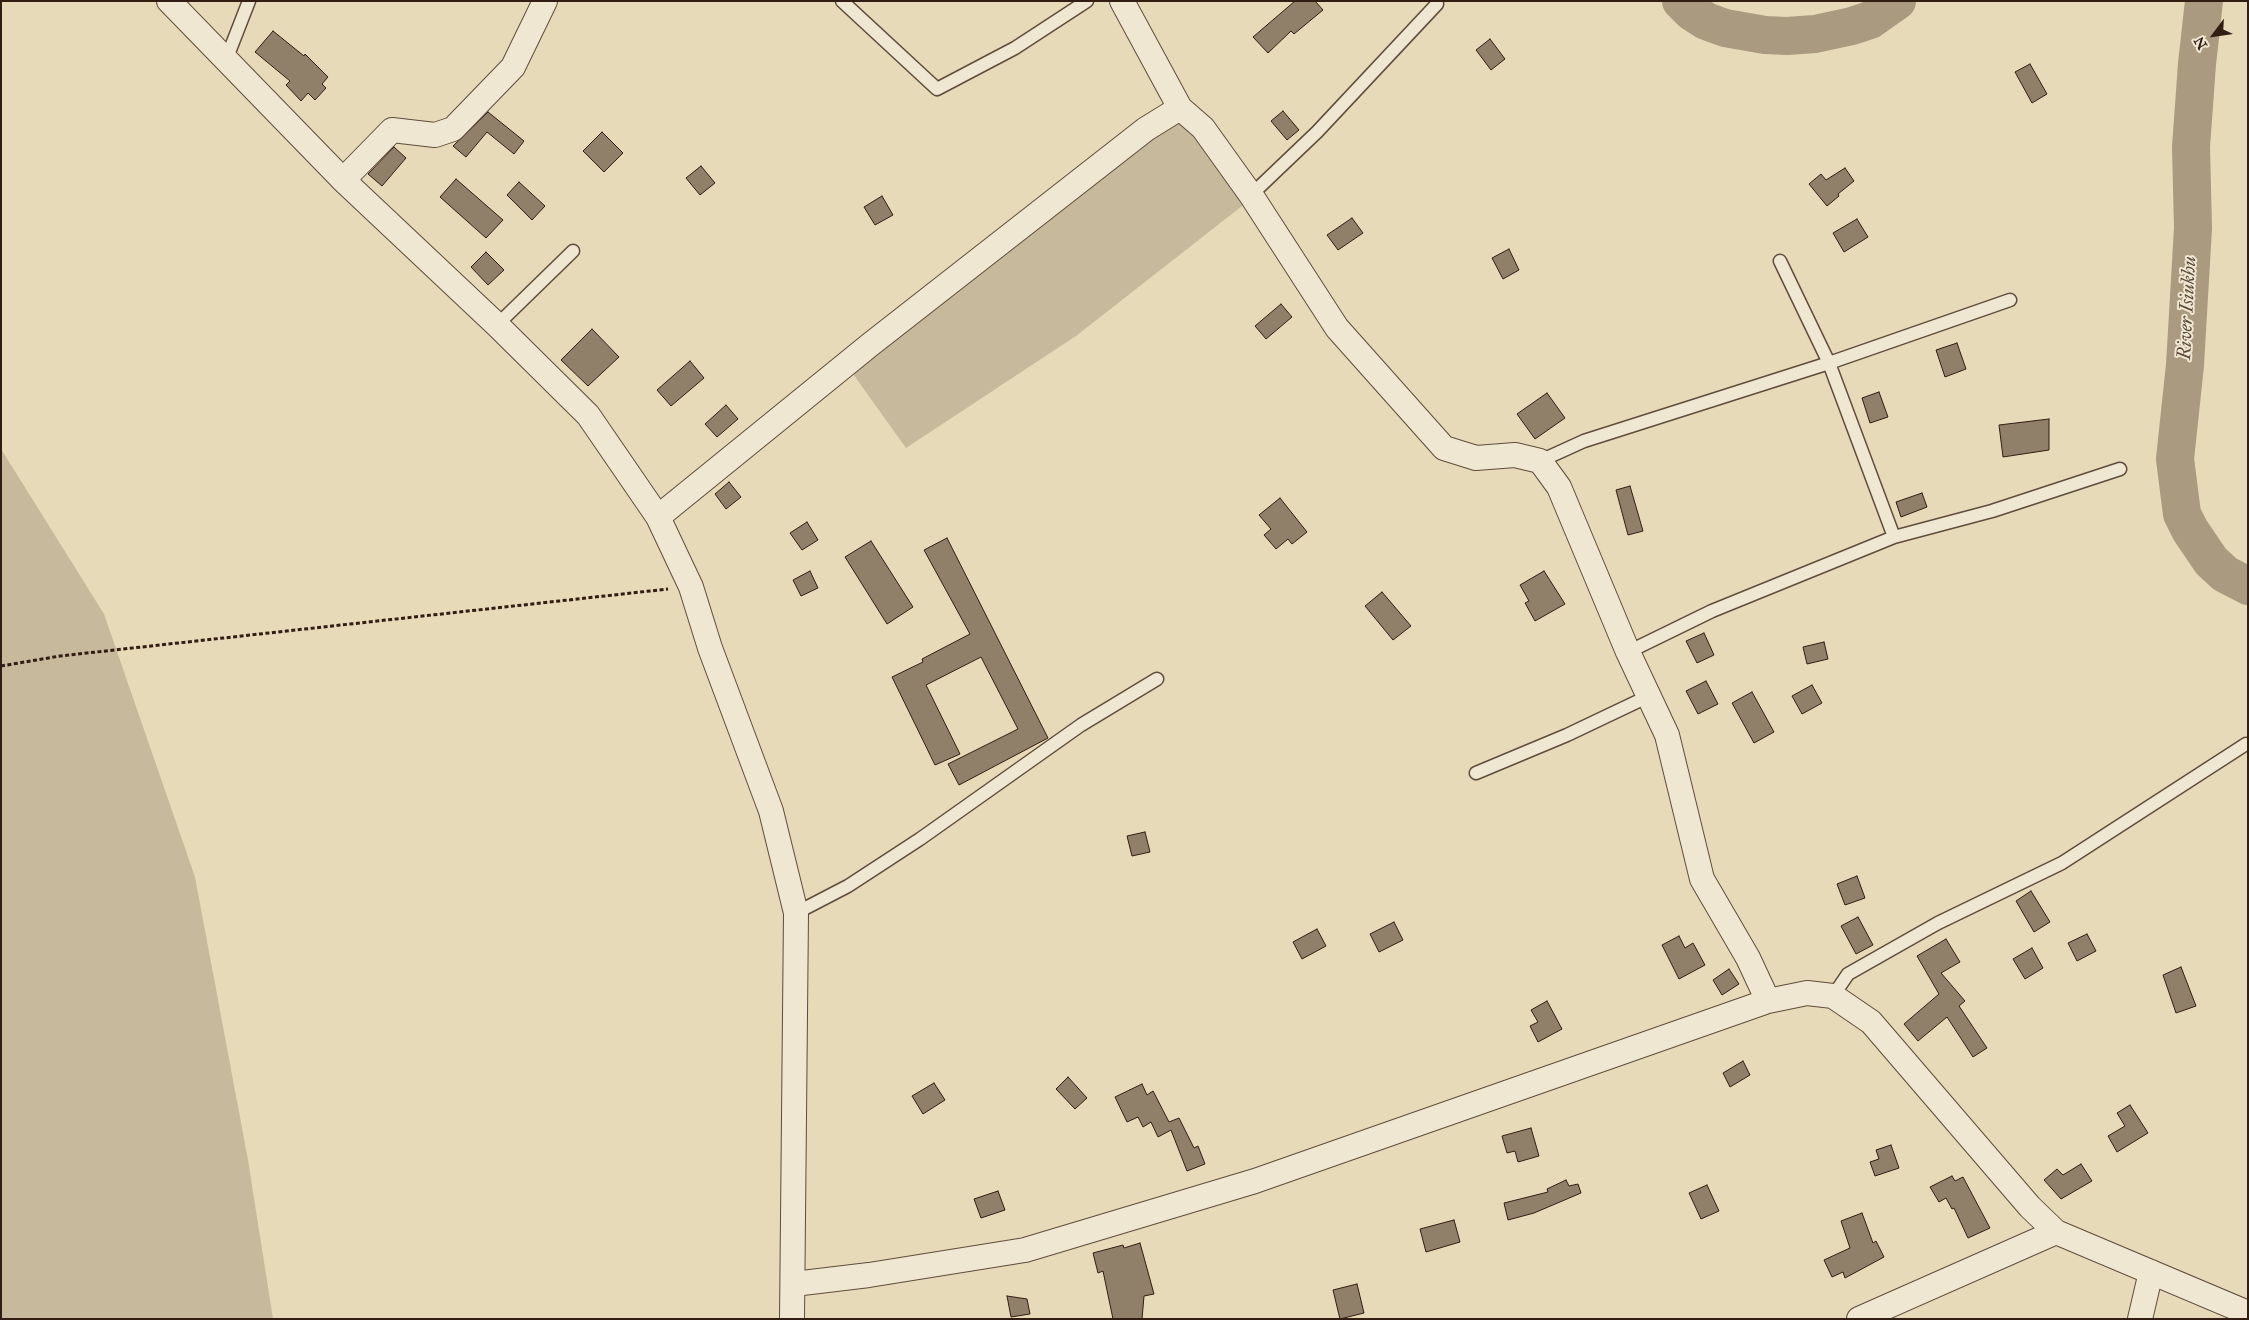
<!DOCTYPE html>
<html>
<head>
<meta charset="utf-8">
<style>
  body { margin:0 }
  #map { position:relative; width:2249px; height:1320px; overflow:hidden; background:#e6dab8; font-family:"IM FELL Great Primer",serif }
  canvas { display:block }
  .frame { position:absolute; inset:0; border:2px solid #321d13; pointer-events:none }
  .north { position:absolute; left:2189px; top:10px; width:50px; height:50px; -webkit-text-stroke:4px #efe7d1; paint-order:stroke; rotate:239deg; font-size:14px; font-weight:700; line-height:20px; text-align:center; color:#321d13 }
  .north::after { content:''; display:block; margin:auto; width:18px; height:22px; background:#321d13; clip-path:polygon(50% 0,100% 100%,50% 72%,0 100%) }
</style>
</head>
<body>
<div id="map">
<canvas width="2249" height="1320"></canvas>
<div class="frame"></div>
<div class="north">N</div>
</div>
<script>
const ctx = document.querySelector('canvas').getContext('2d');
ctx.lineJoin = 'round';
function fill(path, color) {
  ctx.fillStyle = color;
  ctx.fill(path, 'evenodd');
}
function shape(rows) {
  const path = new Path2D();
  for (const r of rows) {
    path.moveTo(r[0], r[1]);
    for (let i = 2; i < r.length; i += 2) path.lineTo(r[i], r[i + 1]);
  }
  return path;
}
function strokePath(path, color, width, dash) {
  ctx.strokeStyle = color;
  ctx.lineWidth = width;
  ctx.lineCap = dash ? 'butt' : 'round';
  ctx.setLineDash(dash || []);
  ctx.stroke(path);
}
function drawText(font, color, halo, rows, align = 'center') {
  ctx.font = font + ' "IM FELL Great Primer",serif';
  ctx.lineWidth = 4;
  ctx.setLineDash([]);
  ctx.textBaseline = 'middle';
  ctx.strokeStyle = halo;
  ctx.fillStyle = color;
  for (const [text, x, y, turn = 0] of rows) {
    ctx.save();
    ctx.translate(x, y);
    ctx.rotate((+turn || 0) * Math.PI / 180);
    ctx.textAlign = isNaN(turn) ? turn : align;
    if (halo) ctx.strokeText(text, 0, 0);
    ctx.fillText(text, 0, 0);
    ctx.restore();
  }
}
const green = shape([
  [1181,111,1251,199,1076,336,906,448,848,367],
  [1,449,104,614,195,877,248,1160,273,1319,1,1319]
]);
const river = shape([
  [1681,1,1692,12,1706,21,1725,28,1765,35,1787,36,1815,34,1852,26,1870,20,1897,1],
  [2204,1,2197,64,2191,147,2193,228,2185,365,2175,459,2182,514,2190,530,2211,561,2225,574,2248,586]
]);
const building = shape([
  [1295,1,1315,1,1323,10,1294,34,1291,31,1268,53,1253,37,1295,1],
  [273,31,304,56,305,54,328,77,322,84,326,88,315,100,308,93,301,101,286,85,290,81,255,52,273,31],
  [1490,39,1505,59,1491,70,1476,50,1490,39],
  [2030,64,2047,94,2032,103,2015,72,2030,64],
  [1283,111,1299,130,1287,140,1271,121,1283,111],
  [488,112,524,141,514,154,487,132,466,157,453,146,488,112],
  [602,132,623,153,604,172,583,151,602,132],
  [394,147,406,158,382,186,368,174,394,147],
  [701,166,715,183,700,195,686,178,701,166],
  [1845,168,1854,181,1838,194,1839,196,1827,206,1809,184,1821,174,1826,180,1845,168],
  [456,179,503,220,486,238,440,197,456,179],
  [519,182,545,206,532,220,507,195,519,182],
  [882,196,893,215,875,225,864,207,882,196],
  [1352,218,1363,233,1338,250,1327,235,1352,218],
  [1857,219,1868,237,1844,252,1833,233,1857,219],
  [1509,249,1519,270,1503,279,1492,258,1509,249],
  [486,252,504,270,488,285,471,267,486,252],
  [1281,304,1292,317,1266,339,1255,326,1281,304],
  [592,329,619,357,588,386,561,360,592,329],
  [1957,343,1966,369,1945,377,1936,350,1957,343],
  [690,361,704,378,671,406,657,390,690,361],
  [1879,392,1888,417,1870,423,1862,398,1879,392],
  [1547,393,1565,418,1535,439,1517,414,1547,393],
  [726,405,738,419,717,437,705,424,726,405],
  [2049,419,2049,450,2003,457,1999,425,2049,419],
  [729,482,741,497,726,509,715,494,729,482],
  [1630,486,1643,531,1628,535,1616,490,1630,486],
  [1922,493,1927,507,1901,517,1896,502,1922,493],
  [1280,498,1307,532,1292,544,1288,539,1276,549,1264,535,1271,529,1259,515,1280,498],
  [807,522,818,540,802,550,790,533,807,522],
  [947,538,1048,738,959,785,948,764,1018,729,981,657,926,685,960,754,935,765,892,677,923,662,922,659,970,634,924,550,947,538],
  [871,541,913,607,887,624,845,557,871,541],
  [810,571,818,588,801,596,793,580,810,571],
  [1544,571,1565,604,1535,621,1525,603,1529,601,1520,585,1544,571],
  [1382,592,1411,626,1393,640,1365,606,1382,592],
  [1704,633,1714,655,1697,663,1686,641,1704,633],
  [1824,642,1828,659,1807,664,1803,647,1824,642],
  [1706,681,1718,704,1698,714,1686,691,1706,681],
  [1812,685,1822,703,1802,714,1792,696,1812,685],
  [1752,692,1774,732,1754,743,1732,703,1752,692],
  [1145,832,1150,852,1132,856,1127,836,1145,832],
  [1857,876,1865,898,1845,905,1837,884,1857,876],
  [2031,891,2050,922,2034,932,2016,901,2031,891],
  [1858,917,1873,945,1856,954,1841,926,1858,917],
  [1394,922,1403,940,1379,952,1370,934,1394,922],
  [1317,929,1326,946,1302,959,1293,942,1317,929],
  [2087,934,2096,951,2077,961,2068,943,2087,934],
  [1679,936,1685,948,1693,943,1705,965,1679,979,1662,945,1679,936],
  [1946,939,1960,962,1941,973,1965,1001,1959,1006,1987,1048,1973,1057,1947,1017,1918,1041,1904,1024,1939,994,1917,956,1946,939],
  [2032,948,2043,968,2025,979,2013,959,2032,948],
  [2181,967,2196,1006,2176,1013,2163,975,2181,967],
  [1729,969,1739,984,1722,995,1713,980,1729,969],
  [1547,1001,1562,1029,1538,1042,1530,1026,1538,1022,1531,1010,1547,1001],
  [1743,1061,1750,1075,1730,1087,1723,1073,1743,1061],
  [1068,1077,1087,1098,1075,1109,1056,1089,1068,1077],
  [934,1083,945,1100,923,1114,912,1096,934,1083],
  [1142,1084,1147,1095,1153,1091,1169,1122,1179,1118,1194,1148,1198,1146,1205,1164,1187,1171,1171,1130,1158,1137,1151,1122,1143,1127,1138,1117,1127,1122,1115,1097,1142,1084],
  [2130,1105,2148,1133,2117,1152,2108,1136,2125,1126,2117,1113,2130,1105],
  [1531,1128,1539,1156,1518,1162,1515,1151,1507,1153,1502,1136,1531,1128],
  [1891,1145,1899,1168,1875,1176,1870,1162,1879,1159,1876,1150,1891,1145],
  [2081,1164,2092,1181,2061,1199,2044,1180,2057,1169,2063,1175,2081,1164],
  [1952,1176,1955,1181,1963,1177,1990,1228,1968,1238,1954,1208,1952,1209,1946,1198,1939,1202,1930,1187,1952,1176],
  [1566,1180,1569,1186,1578,1184,1581,1193,1534,1213,1508,1220,1504,1203,1548,1192,1547,1189,1566,1180],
  [1707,1185,1719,1211,1701,1219,1689,1193,1707,1185],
  [998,1191,1005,1210,981,1218,974,1199,998,1191],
  [1862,1213,1873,1243,1876,1241,1884,1257,1845,1278,1843,1272,1832,1277,1824,1260,1850,1248,1841,1221,1862,1213],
  [1454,1220,1460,1242,1426,1252,1420,1229,1454,1220],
  [1140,1243,1154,1294,1144,1296,1142,1319,1113,1319,1103,1271,1098,1273,1093,1253,1123,1245,1124,1248,1140,1243],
  [1357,1284,1364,1313,1340,1319,1333,1290,1357,1284],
  [1007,1296,1027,1299,1030,1314,1011,1317,1007,1296]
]);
const path = shape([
  [1,666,60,656,668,589]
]);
const service = shape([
  [842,1,937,89,1015,48,1087,1],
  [226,60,249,1],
  [1251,195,1317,132,1437,4],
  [1780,261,1829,363,1894,537],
  [497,325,573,251],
  [1540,461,1584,441,1829,363,2010,300],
  [1628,652,1712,611,1894,537,1992,511,2120,469],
  [1476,773,1567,735,1649,696],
  [796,913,848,886,920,839,1081,725,1157,679],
  [1833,996,1848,974,1938,923,2062,863,2246,744]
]);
const minor = shape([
  [169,1,343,180,497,325,588,415,658,517,691,587,710,648,771,811,796,913,792,1319],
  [1122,1,1180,108],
  [343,180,392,130,435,135,453,129,513,67,545,1],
  [658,517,871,344,1146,129,1180,108,1203,128,1251,195,1337,328,1444,448,1476,458,1515,455,1540,461,1559,487,1628,652,1667,735,1702,879,1748,958,1768,1001],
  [794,1284,869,1275,1025,1250,1255,1181,1768,1001,1807,993,1833,996,1871,1022,2030,1207,2056,1232,2248,1313],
  [1859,1319,2056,1232],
  [2140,1319,2151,1272]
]);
const waterNames = [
  ["River Isiukhu",2188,308,-87]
];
fill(green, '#c7ba9c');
strokePath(river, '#a99a80', 38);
fill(building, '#907f69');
strokePath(building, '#321d13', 1);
strokePath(service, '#5f4c3c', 15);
strokePath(minor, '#5f4c3c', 26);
strokePath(path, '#321d13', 3, [4, 2.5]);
strokePath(service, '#efe7d1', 12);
strokePath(minor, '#efe7d1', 24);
drawText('italic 19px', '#5c4939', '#efe7d1', waterNames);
</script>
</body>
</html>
